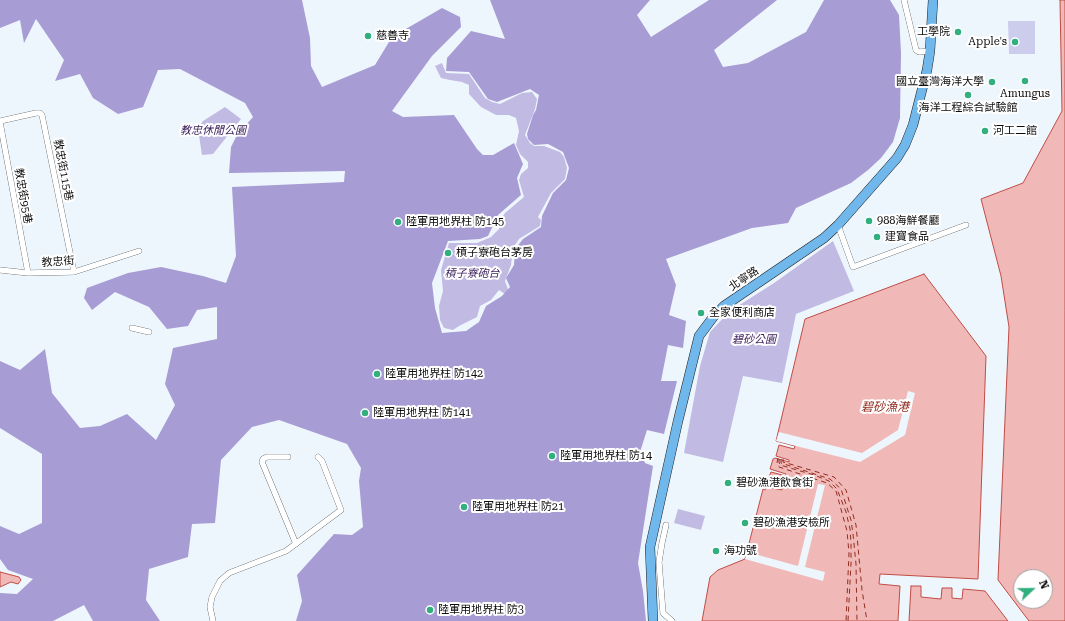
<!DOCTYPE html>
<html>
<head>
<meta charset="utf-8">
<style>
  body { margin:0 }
  #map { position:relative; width:1065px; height:621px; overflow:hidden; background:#eef6fd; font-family:"Roboto Serif",serif }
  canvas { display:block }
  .north { position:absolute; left:1013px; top:569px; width:40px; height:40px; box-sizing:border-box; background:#fff; border:1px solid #9e9e9e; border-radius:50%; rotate:68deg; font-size:11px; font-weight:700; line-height:16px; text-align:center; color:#0d0d0d }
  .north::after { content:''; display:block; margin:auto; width:14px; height:18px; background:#32af7e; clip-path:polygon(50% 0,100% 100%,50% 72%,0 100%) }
</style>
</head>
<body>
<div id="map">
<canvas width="1065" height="621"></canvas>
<div class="north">N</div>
</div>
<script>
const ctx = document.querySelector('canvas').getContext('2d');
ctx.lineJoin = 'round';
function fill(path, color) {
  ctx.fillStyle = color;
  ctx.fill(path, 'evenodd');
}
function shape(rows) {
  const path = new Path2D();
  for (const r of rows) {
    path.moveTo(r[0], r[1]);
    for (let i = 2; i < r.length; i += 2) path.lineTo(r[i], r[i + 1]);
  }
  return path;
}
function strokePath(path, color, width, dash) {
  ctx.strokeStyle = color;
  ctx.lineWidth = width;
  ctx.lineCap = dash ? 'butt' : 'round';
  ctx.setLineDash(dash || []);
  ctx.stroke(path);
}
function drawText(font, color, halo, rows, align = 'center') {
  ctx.font = font + ' "Roboto Serif","Noto Sans TC",serif';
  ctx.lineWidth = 4;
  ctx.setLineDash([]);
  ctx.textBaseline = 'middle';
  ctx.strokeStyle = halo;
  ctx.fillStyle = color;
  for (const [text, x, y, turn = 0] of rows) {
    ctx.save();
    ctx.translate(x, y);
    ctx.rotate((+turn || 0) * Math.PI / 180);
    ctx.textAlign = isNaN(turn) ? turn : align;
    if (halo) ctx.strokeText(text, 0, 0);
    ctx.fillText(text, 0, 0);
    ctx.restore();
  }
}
const green = shape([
  [442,63,446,73,469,74,485,98,492,102,500,104,522,93,532,92,537,99,535,109,525,135,530,143,534,146,544,146,560,152,564,157,567,168,565,179,551,193,538,217,541,220,540,226,519,239,513,248,511,265,505,281,509,292,523,306,499,290,491,300,480,306,477,317,459,326,453,330,444,328,440,320,439,306,443,291,441,270,449,243,477,243,491,237,499,229,501,219,505,213,524,197,519,180,521,174,528,168,528,162,520,154,516,145,519,131,516,118,509,115,496,115,481,107,469,94,469,85,462,82,450,80,441,78,435,66],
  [225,107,241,119,213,154,202,155,198,129,203,121],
  [833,241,854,291,796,314,782,383,743,376,723,462,684,453,700,366,710,332,730,311,774,283],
  [678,509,705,516,701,530,674,523]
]);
const forest = shape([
  [0,0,302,0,310,38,311,66,322,87,375,65,392,37,442,8,460,17,461,27,432,56,392,111,403,117,454,115,477,149,483,155,493,155,514,143,523,164,517,178,521,195,498,215,488,236,480,239,448,241,432,283,435,308,442,333,466,331,479,322,486,306,502,296,510,287,506,278,514,265,515,249,523,239,541,227,542,216,553,193,566,180,569,168,563,152,548,144,534,145,528,139,527,134,533,115,536,110,539,95,530,89,497,102,488,99,469,72,446,71,447,58,471,31,505,39,490,0,650,0,637,15,651,37,709,0,777,0,714,50,723,67,748,63,806,32,824,0,890,0,899,15,901,53,900,118,893,142,881,158,868,170,851,183,796,208,788,223,752,228,666,259,676,285,669,315,686,321,683,348,668,345,661,381,677,381,664,434,647,430,640,452,645,463,653,466,638,563,643,591,646,621,296,621,302,601,297,575,334,534,352,535,363,527,359,481,361,468,347,444,279,420,252,427,221,460,215,523,192,524,188,557,149,569,146,600,160,621,93,621,84,605,53,621,0,621,0,593,17,594,33,579,8,570,0,559,0,526,19,534,42,523,42,454,0,428,0,361,20,370,45,349,52,393,80,428,100,426,127,414,156,440,175,405,165,384,173,348,217,339,217,307,197,310,188,326,167,329,149,307,115,292,92,310,84,298,87,288,128,273,161,267,203,276,226,283,236,256,232,187,344,182,345,171,229,173,231,147,237,135,253,117,245,103,180,69,158,70,143,107,118,114,93,98,80,74,55,81,64,60,36,19,24,43,20,20,0,28]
]);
const pitch = shape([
  [1008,21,1035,21,1035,54,1009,54]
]);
const water = shape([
  [1060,0,1065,0,1065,621,1029,621,998,580,1009,327,1001,276,981,199,1023,183,1062,111,1060,0],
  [1021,577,1045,577,1045,601,1021,601,1021,577],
  [924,274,986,356,978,579,880,574,879,584,900,586,898,621,702,621,710,577,718,570,745,559,763,489,765,490,766,487,768,487,782,490,782,488,767,484,767,482,771,472,786,476,786,474,770,469,773,459,775,458,789,462,789,460,776,456,779,445,794,449,795,446,776,441,805,319,924,274],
  [0,572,19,577,21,580,18,584,11,582,0,587,0,572],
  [911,586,921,586,921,597,941,599,942,588,952,588,952,598,962,599,963,589,985,591,1008,621,909,621,911,586]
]);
const pier = shape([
  [908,391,915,393,905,435,860,462,776,441,779,432,862,453,898,430],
  [818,484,825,485,805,567,825,572,823,581,745,559,747,552,798,566]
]);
const ferry = shape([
  [778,458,777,463,779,467,827,483,836,491,847,531,849,553,846,621],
  [779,459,779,462,780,465,814,475,829,481,837,489,846,512,850,529,851,543,851,563,848,621],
  [781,459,781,463,830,479,841,489,851,520,853,534,856,564,857,621],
  [783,459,783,462,790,464,834,477,846,490,856,525,862,590,867,621]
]);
const minor = shape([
  [904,0,916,50,919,52,930,51],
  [0,121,36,113,40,113,42,115,74,272],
  [0,122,28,273],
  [838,225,853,267,966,225],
  [0,270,28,273,74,272,139,251],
  [132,328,149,332],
  [288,457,267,457,263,459,262,462,296,544],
  [666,525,662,543,659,562,663,613,672,621],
  [213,621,210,607,212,597,220,581,229,573,286,551,341,510,322,461,318,457]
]);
const primary = shape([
  [653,621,650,547,678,421,699,336,714,316,724,306,824,238,838,225,897,158,905,145,913,125,927,70,930,51,933,0]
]);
const markers = [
  [958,32,4,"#32af7e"],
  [368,36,4,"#32af7e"],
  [1015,42,4,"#32af7e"],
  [1025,81,4,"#32af7e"],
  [992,82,4,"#32af7e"],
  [968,95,4,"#32af7e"],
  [985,131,4,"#32af7e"],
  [869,221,4,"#32af7e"],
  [398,222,4,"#32af7e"],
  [877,237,4,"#32af7e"],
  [448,253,4,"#32af7e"],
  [701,313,4,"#32af7e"],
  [377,374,4,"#32af7e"],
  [365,413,4,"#32af7e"],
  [552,456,4,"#32af7e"],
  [728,483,4,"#32af7e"],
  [464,507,4,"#32af7e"],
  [745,523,4,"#32af7e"],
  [716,551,4,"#32af7e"],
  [430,610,4,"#32af7e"]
];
const poiNames = [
  ["工學院",950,32,"right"],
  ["慈善寺",376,36],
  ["Apple's",1007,42,"right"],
  ["國立臺灣海洋大學",984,82,"right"],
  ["Amungus",1025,94,"center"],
  ["海洋工程綜合試驗館",968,108,"center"],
  ["河工二館",993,131],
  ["988海鮮餐廳",877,221],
  ["陸軍用地界柱 防145",406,222],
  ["建寶食品",885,237],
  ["槓子寮砲台茅房",456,253],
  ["全家便利商店",709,313],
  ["陸軍用地界柱 防142",385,374],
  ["陸軍用地界柱 防141",373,413],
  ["陸軍用地界柱 防14",560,456],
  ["碧砂漁港飲食街",736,483],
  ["陸軍用地界柱 防21",472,507],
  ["碧砂漁港安檢所",753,523],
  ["海功號",724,551],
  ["陸軍用地界柱 防3",438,610]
];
const parkNames = [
  ["教忠休閒公園",213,131],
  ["槓子寮砲台",472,274],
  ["碧砂公園",754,340]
];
const streetNames = [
  ["教忠街115巷",63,170,79],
  ["教忠街95巷",23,196,80],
  ["教忠街",58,262,-4],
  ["北寧路",744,279,-34]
];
const waterNames = [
  ["碧砂漁港",885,407]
];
fill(green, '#c1bbe4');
fill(forest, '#a79cd4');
fill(pitch, '#ccccec');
fill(water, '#f0b9b7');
strokePath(water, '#c04c45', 1);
fill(pier, '#eef6fd');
strokePath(ferry, '#922d22', 1, [5, 4]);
strokePath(minor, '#404040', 6);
strokePath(primary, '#1e1e1e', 10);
strokePath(minor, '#fff', 5.5);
strokePath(primary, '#70b8eb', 9);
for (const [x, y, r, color] of markers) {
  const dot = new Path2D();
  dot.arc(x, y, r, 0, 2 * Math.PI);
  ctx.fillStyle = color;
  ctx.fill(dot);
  strokePath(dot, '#fff', 1.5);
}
drawText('11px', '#0d0d0d', '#fff', poiNames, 'left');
drawText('italic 11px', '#3e235e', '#fff', parkNames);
drawText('11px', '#0d0d0d', '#fff', streetNames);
drawText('italic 12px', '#922d22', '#fff', waterNames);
</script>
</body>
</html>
